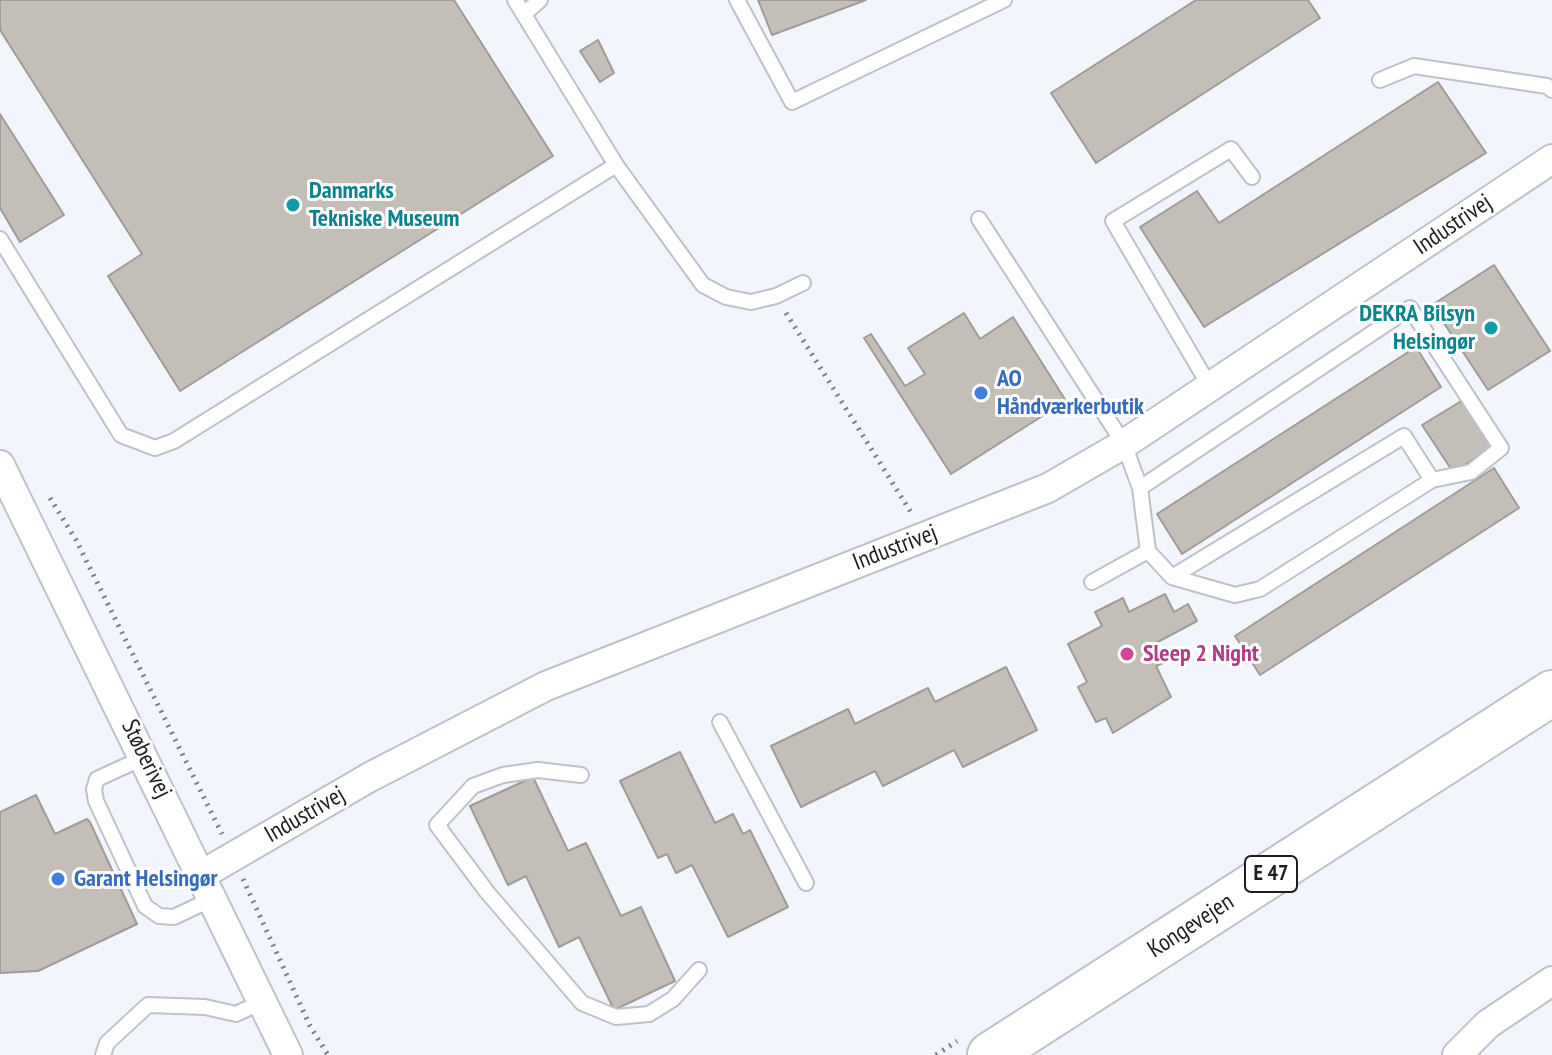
<!DOCTYPE html>
<meta charset="utf-8">
<style>
body{margin:0}
canvas{display:block;background:#f3f5fc}
</style>
<canvas width="1552" height="1055"></canvas>
<script>
const ctx = document.querySelector('canvas').getContext('2d');
ctx.lineJoin = 'round';
function paint(path, color) { ctx.fillStyle = color; ctx.fill(path, 'evenodd'); }
const shape = rows => new Path2D(rows.map(r => 'M' + r).join(''));
function stroke(path, color, width, dash) { ctx.strokeStyle = color; ctx.lineWidth = width; ctx.lineCap = dash ? 'butt' : 'round'; ctx.setLineDash(dash || []); ctx.stroke(path); }
function label(font, color, halo, rows, align = 'center') {
  ctx.font = font + ' "PT Sans Narrow",sans-serif'; ctx.lineWidth = 6; ctx.setLineDash([]); ctx.textBaseline = 'middle'; ctx.strokeStyle = halo; ctx.fillStyle = color; for (const [text, x, y, turn = 0] of rows) {
    ctx.save(); ctx.translate(x, y); ctx.rotate((+turn || 0) * Math.PI / 180); ctx.textAlign = isNaN(turn) ? turn : align; if (halo) ctx.strokeText(text, 0, 0); ctx.fillText(text, 0, 0); ctx.restore();
  }
}
const building = shape([
 [0,0,454,0,553,156,180,391,108,276,142,254,0,30,0,0],
 [758,0,866,0,772,35,758,0],
 [1196,0,1308,0,1320,18,1096,163,1051,93,1196,0],
 [598,40,614,73,600,82,580,51,598,40],
 [1438,82,1486,153,1204,327,1140,227,1197,191,1219,223,1438,82],
 [0,114,64,215,20,242,0,208,0,114],
 [1494,265,1550,351,1488,390,1432,305,1494,265],
 [964,313,980,339,1013,317,1066,401,951,474,864,338,871,334,905,386,925,374,908,348,964,313],
 [1416,347,1441,387,1182,554,1157,514,1416,347],
 [1463,400,1493,447,1453,472,1422,425,1463,400],
 [1494,468,1519,508,1260,675,1235,636,1494,468],
 [1165,594,1174,612,1188,604,1197,621,1154,644,1163,663,1156,666,1171,697,1113,733,1106,718,1096,722,1078,687,1087,682,1068,644,1102,626,1095,612,1123,598,1129,612,1165,594],
 [1006,667,1037,730,963,767,954,750,883,786,875,771,801,807,771,746,848,709,855,724,928,688,935,702,1006,667],
 [680,752,715,823,733,814,743,834,750,830,788,907,728,937,692,865,676,873,667,854,658,858,620,781,680,752],
 [533,777,568,851,586,843,621,916,641,907,675,981,614,1010,579,937,559,947,526,876,508,885,470,806,533,777],
 [36,795,55,834,87,819,90,822,137,924,38,971,0,973,0,812,36,795]
]);
paint(building, '#c4beb9');
stroke(building, '#a19b97', 2);
const service = shape([
 [515,0,616,165,703,285,726,297,751,302,776,296,803,283],
 [737,0,792,102,1004,0],
 [524,14,540,0],
 [1380,80,1414,66,1547,86,1552,90],
 [979,219,1124,444,1140,488,1148,551],
 [0,239,121,435,155,448,174,441,616,165],
 [1210,387,1113,221,1231,149,1252,177],
 [1140,488,1410,308,1501,448,1471,472,1432,480],
 [1092,582,1148,551,1172,577,1235,595,1260,589,1432,480,1404,436,1172,577],
 [720,722,806,883],
 [145,757,97,779,94,789,96,801,145,906,159,916,174,917,214,898],
 [581,775,538,770,503,775,473,786,437,825,487,892,582,1003,616,1017,649,1014,673,999,699,970],
 [103,1055,107,1043,148,1005,205,1007,236,1014,264,1001]
]);
const minor = shape([
 [0,465,288,1055],
 [203,874,370,777,546,686,1048,488,1124,444,1552,159],
 [1457,1055,1488,1024,1552,981]
]);
const primary = shape([
 [990,1055,1552,693]
]);
stroke(service, '#bec1c7', 18);
stroke(minor, '#bec1c7', 32);
stroke(primary, '#bec1c7', 48);
stroke(shape([
 [786,313,912,514],
 [50,498,76,540,222,834],
 [243,879,310,1026,328,1055],
 [936,1055,957,1041]
]), '#7e7f83', 5, [2, 6]);
stroke(service, '#fff', 14);
stroke(minor, '#fff', 28);
stroke(primary, '#fff', 44);
for (const [x, y, r, color] of [
 [293,205,8,"#0f9aa8"],
 [1491,328,8,"#0f9aa8"],
 [981,393,8,"#3f7fe0"],
 [1127,654,8,"#d1479c"],
 [58,879,8,"#3f7fe0"]
]) { const dot = new Path2D(); dot.arc(x, y, r, 0, 2 * Math.PI); ctx.fillStyle = color; ctx.fill(dot); stroke(dot, '#fff', 3); }
for (const [x, y, w] of [
 [1271,874,52]
]) { const box = new Path2D(); box.roundRect(x - w / 2, y - 18, w, 36, 6); ctx.fillStyle = '#fff'; ctx.fill(box); stroke(box, '#1c1d1f', 2); }
label('bold 22px', '#1c1d1f', null, [
 ["E 47",1271,874]
]);
label('bold 24px', '#0d838f', '#fff', [
 ["Danmarks",309,191],
 ["Tekniske Museum",309,219],
 ["DEKRA Bilsyn",1475,314,"right"],
 ["Helsingør",1475,342,"right"]
], 'left');
label('24px', '#1c1d1f', '#fff', [
 ["Industrivej",1453,225,-34],
 ["Industrivej",895,548,-21],
 ["Støberivej",146,759,64],
 ["Industrivej",305,815,-30],
 ["Kongevejen",1191,926,-33]
]);
label('bold 24px', '#366cbe', '#fff', [
 ["AO",997,379],
 ["Håndværkerbutik",997,407],
 ["Garant Helsingør",74,879]
], 'left');
label('bold 24px', '#b23c85', '#fff', [
 ["Sleep 2 Night",1143,654]
], 'left');
</script>
